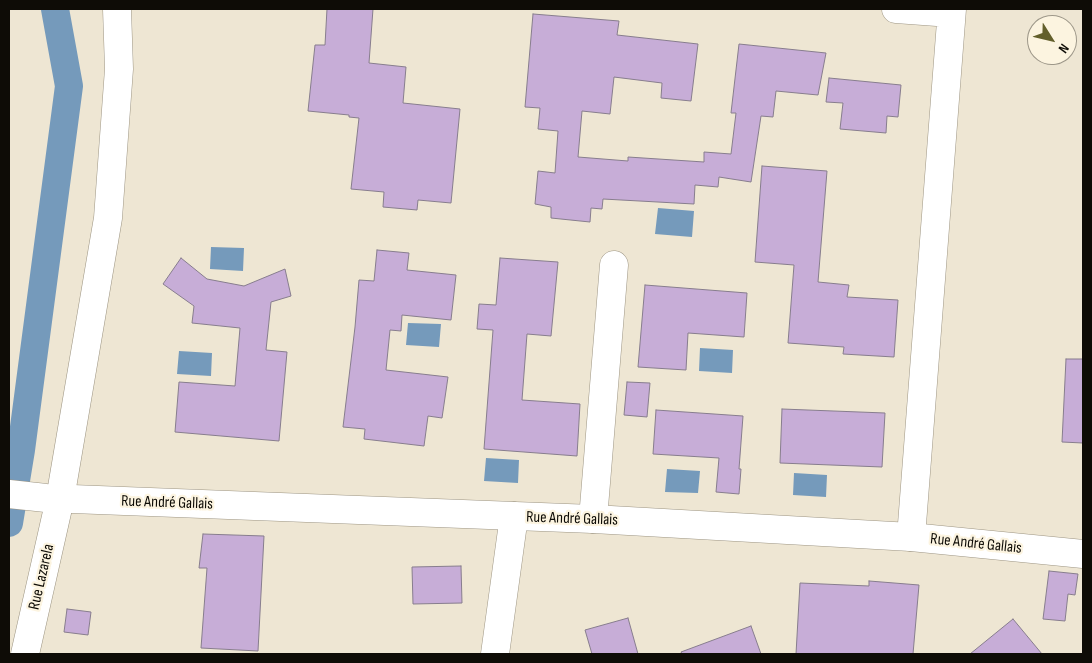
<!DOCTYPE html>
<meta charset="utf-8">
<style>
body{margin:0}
#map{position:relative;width:1092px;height:663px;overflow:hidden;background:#eee6d3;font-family:"Sofia Sans Condensed",sans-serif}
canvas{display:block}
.frame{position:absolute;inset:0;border:10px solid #0e0c06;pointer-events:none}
.north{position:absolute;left:1027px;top:15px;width:50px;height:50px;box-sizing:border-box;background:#fcf4e0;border:1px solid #9d9789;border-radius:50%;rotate:126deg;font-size:14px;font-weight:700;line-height:20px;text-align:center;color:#0e0c06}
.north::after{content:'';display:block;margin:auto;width:18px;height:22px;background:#635f2b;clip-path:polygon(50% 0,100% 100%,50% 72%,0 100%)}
</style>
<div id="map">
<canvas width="1092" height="663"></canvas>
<div class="frame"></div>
<div class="north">N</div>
</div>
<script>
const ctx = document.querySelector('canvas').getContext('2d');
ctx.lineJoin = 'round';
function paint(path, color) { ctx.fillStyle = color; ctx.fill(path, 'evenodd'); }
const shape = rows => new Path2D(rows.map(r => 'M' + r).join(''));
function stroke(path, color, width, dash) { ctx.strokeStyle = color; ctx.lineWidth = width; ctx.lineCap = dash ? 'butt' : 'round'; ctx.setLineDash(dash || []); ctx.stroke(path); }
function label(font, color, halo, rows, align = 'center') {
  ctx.font = font + ' "Sofia Sans Condensed",sans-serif'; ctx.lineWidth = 4.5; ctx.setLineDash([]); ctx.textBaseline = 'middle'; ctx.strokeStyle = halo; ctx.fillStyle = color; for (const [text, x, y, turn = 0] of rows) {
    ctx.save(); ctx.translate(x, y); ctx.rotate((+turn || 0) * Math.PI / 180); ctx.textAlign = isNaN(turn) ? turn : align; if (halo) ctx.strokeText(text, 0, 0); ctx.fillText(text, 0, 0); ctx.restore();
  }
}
paint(shape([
 [658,208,694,211,692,237,655,234],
 [211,247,244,248,243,271,210,269],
 [408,323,441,324,439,347,406,345],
 [700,348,733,350,732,373,699,371],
 [179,351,212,353,211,376,177,374],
 [486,458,519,460,518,483,484,481],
 [667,469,700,471,698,493,665,492],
 [794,473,827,475,826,497,793,495]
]), '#759abb');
stroke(shape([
 [9,523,21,450,69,86,55,9]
]), '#759abb', 28);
const building = shape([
 [327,9,373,9,369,63,406,67,403,103,460,109,451,203,418,200,417,210,383,207,384,192,351,189,359,118,349,117,349,115,308,111,315,45,325,45,327,9],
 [533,14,619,21,617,35,698,44,691,101,661,98,662,83,614,77,610,114,582,111,578,157,628,161,628,157,704,162,704,152,731,154,736,113,731,113,739,44,826,53,818,95,776,91,773,117,761,116,751,182,719,177,718,187,695,185,694,204,603,199,602,209,591,208,590,222,551,218,551,207,535,204,538,171,555,173,558,131,538,129,540,108,525,107,533,14],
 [829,78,901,85,898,117,887,116,886,133,840,129,843,103,826,102,829,78],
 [762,166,827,171,818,282,849,285,847,297,898,300,894,357,843,354,844,347,788,343,794,265,755,262,762,166],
 [377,250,409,253,407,270,456,275,451,320,402,315,401,331,390,330,386,370,448,377,442,418,428,416,424,446,364,439,365,429,343,427,355,327,359,280,374,281,377,250],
 [181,258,207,279,244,286,285,269,291,296,271,302,266,350,287,352,279,441,175,432,179,382,235,386,240,328,192,323,194,306,163,284,181,258],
 [500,258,558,262,551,336,527,334,522,400,580,404,577,456,484,449,493,330,477,329,479,304,496,305,500,258],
 [645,285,747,293,744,337,688,333,686,370,638,367,645,285],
 [1066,359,1083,359,1083,443,1062,442,1066,359],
 [627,382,650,383,647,417,624,415,627,382],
 [782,409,885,413,882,467,780,463,782,409],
 [656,410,743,416,739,469,741,469,739,494,716,492,719,458,653,454,656,410],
 [203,534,264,536,258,651,201,648,207,568,199,568,203,534],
 [461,566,462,603,413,604,412,567,461,566],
 [1049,571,1078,574,1075,595,1068,594,1065,621,1043,619,1049,571],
 [869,581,919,585,913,654,796,654,800,583,869,586,869,581],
 [67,609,91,612,88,635,64,632,67,609],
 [628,618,638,654,592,654,585,630,628,618],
 [1013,619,1042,654,970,654,1013,619],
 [751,626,761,654,682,654,681,652,751,626]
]);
paint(building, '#c7add7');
stroke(building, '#877d8d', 1);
const minor = shape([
 [896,9,951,13],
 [593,519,614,265],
 [911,537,952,9],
 [25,654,60,499,108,218,119,69,117,9],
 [495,654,514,516]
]);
const primary = shape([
 [9,494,46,498,593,519,911,537,1083,554]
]);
stroke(minor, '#9d9583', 29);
stroke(primary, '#9d9583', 29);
stroke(minor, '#fff', 28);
stroke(primary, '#fff', 28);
label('16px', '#0e0c06', '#fcf4e0', [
 ["Rue André Gallais",167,503,2],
 ["Rue André Gallais",572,519,2],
 ["Rue André Gallais",976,544,6],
 ["Rue Lazarela",42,577,-77]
]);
</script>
